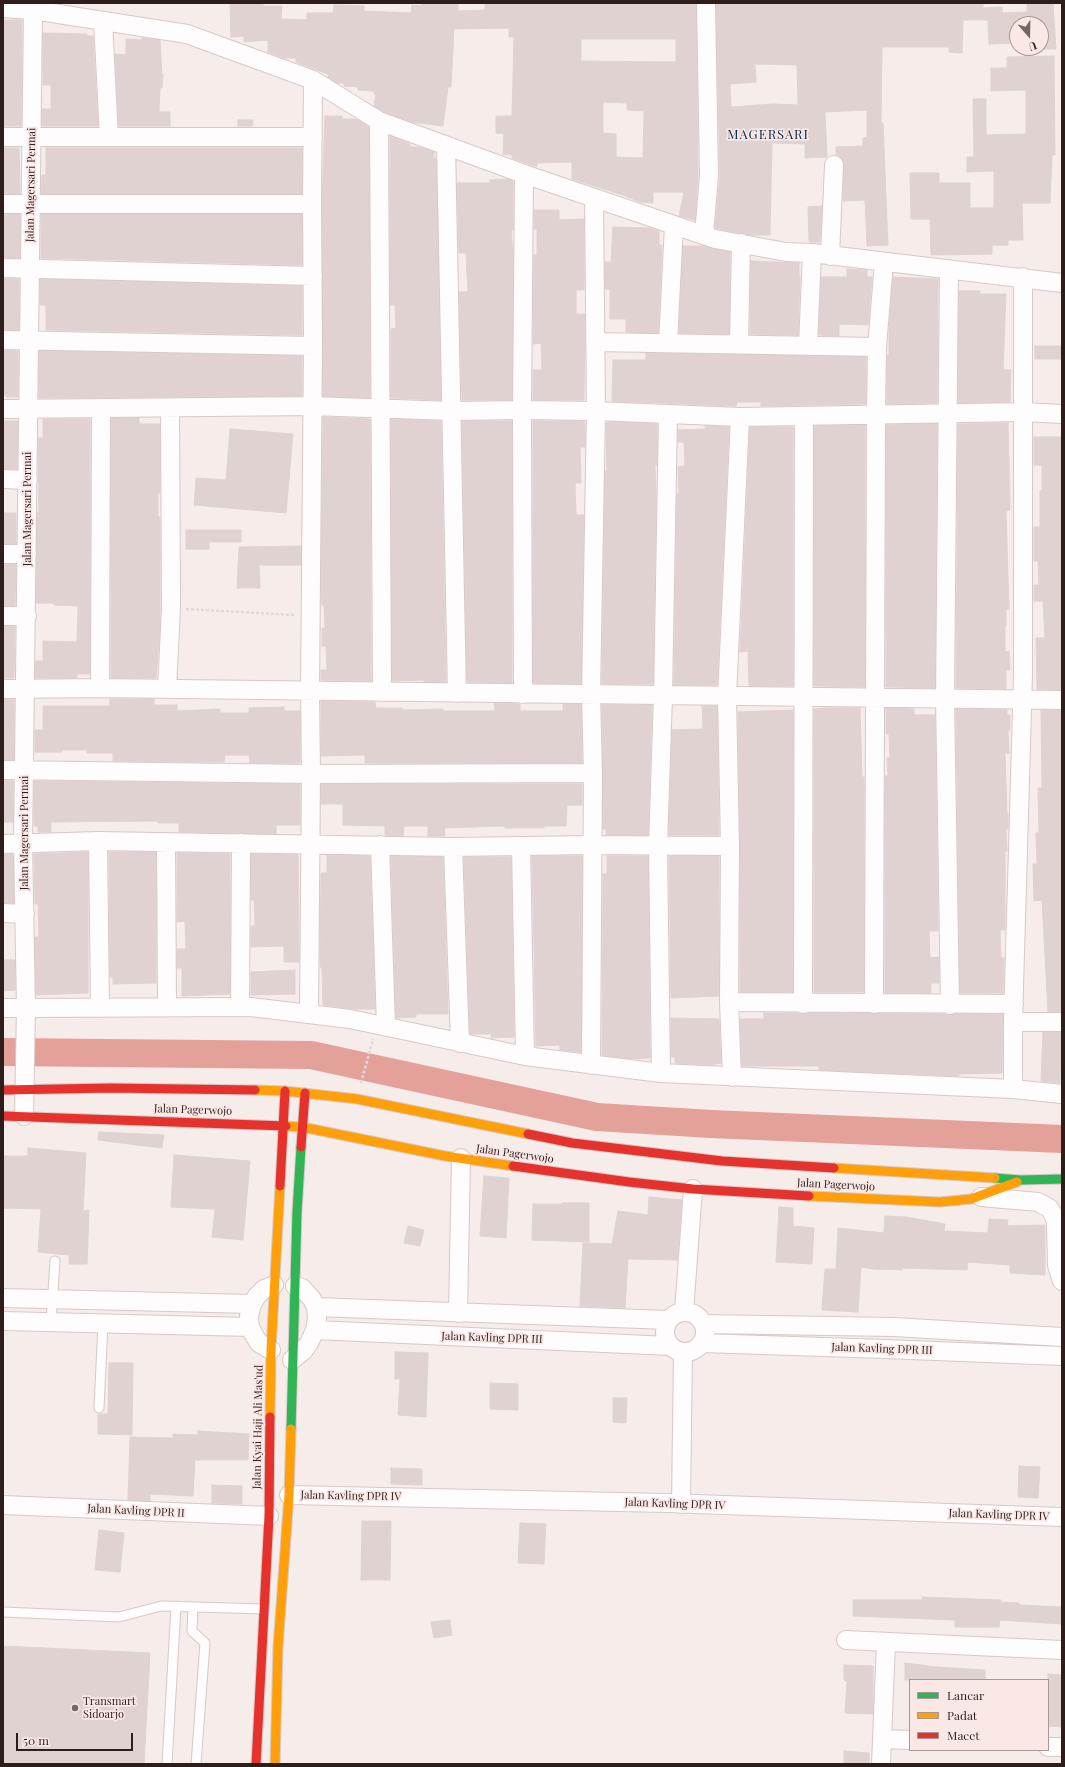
<!DOCTYPE html>
<style>
body{margin:0}
#map{position:relative;width:1065px;height:1767px;overflow:hidden;background:#f6ecea;font-family:"Playfair Display",serif}
canvas{display:block}
.frame{position:absolute;inset:0;border:4px solid #2d1e1c;pointer-events:none}
.legend{position:absolute;left:909px;top:1679px;width:140px;height:72px;box-sizing:border-box;background:#fae8e6;border:1px solid #a89795;margin:0;padding:5px 7px;list-style:none;font-size:12px;color:#2d1e1c}
.legend li{display:flex;align-items:center;gap:8px;height:20px}
.legend b{width:20px;border:1px solid #a89795}
.north{position:absolute;left:1009px;top:16px;width:40px;height:40px;box-sizing:border-box;background:#fae8e6;border:1px solid #a89795;border-radius:50%;rotate:160deg;font-size:11px;font-weight:700;line-height:16px;text-align:center;color:#2d1e1c}
.north::after{content:'';display:block;margin:auto;width:14px;height:18px;background:#736664;clip-path:polygon(50% 0,100% 100%,50% 72%,0 100%)}
.scale{position:absolute;left:16px;top:1733px;width:117px;height:18px;box-sizing:border-box;border:2px solid #2d1e1c;border-top:0;padding-left:5px;font-size:12px;line-height:14px;white-space:nowrap;color:#2d1e1c;-webkit-text-stroke:3px #fae8e6;paint-order:stroke}
</style>
<div id="map">
<canvas width="1065" height="1767"></canvas>
<div class="frame"></div>
<ul class="legend">
<li><b style="height:5px;background:#30b455"></b>Lancar</li>
<li><b style="height:5px;background:#ff9f0a"></b>Padat</li>
<li><b style="height:5px;background:#e5322d"></b>Macet</li>
</ul>
<div class="north">U</div>
<div class="scale">50 m</div>
</div>
<script>
const ctx = document.querySelector('canvas').getContext('2d');
ctx.lineJoin = 'round';
const shape = rows => new Path2D(rows.map(r => 'M' + r).join(''));
function stroke(path, color, width, dash) { ctx.strokeStyle = color; ctx.lineWidth = width; ctx.lineCap = dash ? 'butt' : 'round'; ctx.setLineDash(dash || []); ctx.stroke(path); }
function paint(path, color) { ctx.fillStyle = color; ctx.fill(path, 'evenodd'); }
function label(font, color, halo, rows, align = 'center') {
  ctx.font = font + ' "Playfair Display",serif'; ctx.lineWidth = 3.5; ctx.setLineDash([]); ctx.textBaseline = 'middle'; ctx.strokeStyle = halo; ctx.fillStyle = color; for (const [text, x, y, turn = 0] of rows) {
    ctx.save(); ctx.translate(x, y); ctx.rotate((+turn || 0) * Math.PI / 180); ctx.textAlign = isNaN(turn) ? turn : align; if (halo) ctx.strokeText(text, 0, 0); ctx.fillText(text, 0, 0); ctx.restore();
  }
}
stroke(shape([
 [3,1052,311,1055,597,1117,711,1124,1062,1139]
]), '#e4a19a', 28);
const building = shape([
 [263,3,263,6,282,6,281,19,307,20,307,13,333,13,334,5,364,6,364,11,411,13,412,5,422,6,422,3,458,3,458,11,485,10,485,3,696,3,698,175,695,220,679,216,684,192,653,192,653,203,640,202,623,195,572,179,572,162,537,163,537,166,534,166,512,158,512,155,503,154,504,134,496,133,496,116,512,116,514,37,509,37,509,28,454,29,451,87,448,87,443,126,412,122,384,112,374,106,376,94,374,94,374,91,358,90,358,87,344,86,344,83,337,83,328,77,328,74,296,62,296,58,284,58,268,52,268,40,244,42,244,36,231,37,230,4,263,3],
 [581,39,676,39,676,62,581,61,581,39],
 [603,102,627,103,627,110,644,111,643,158,616,157,616,134,603,133,603,102],
 [716,3,983,3,983,8,1002,7,1002,13,1027,12,1027,3,1053,3,1056,49,1043,49,1043,24,1017,24,1017,43,989,44,988,20,963,20,962,53,949,52,949,47,882,47,881,123,883,123,888,245,867,246,865,200,843,201,844,165,843,160,836,155,836,147,863,146,863,138,867,137,867,110,825,112,827,157,805,158,805,144,772,143,770,235,749,235,715,228,720,175,716,3],
 [755,64,797,65,798,105,773,104,731,107,730,84,756,82,755,64],
 [4,20,22,20,21,126,3,126,4,20],
 [43,33,87,34,87,36,93,36,98,126,42,126,42,109,51,109,51,85,43,85,43,33],
 [142,38,160,40,162,74,163,74,162,88,160,88,159,112,170,112,170,126,119,126,115,54,126,55,126,39,142,40,142,38],
 [1054,56,1055,155,1052,155,1050,203,1022,203,1023,240,1008,240,1008,245,992,245,992,254,931,255,930,219,911,219,910,173,939,173,939,183,970,183,970,208,994,208,994,171,967,172,967,157,974,157,973,99,986,99,986,135,1026,134,1026,90,991,91,991,68,1007,68,1007,57,1054,56],
 [325,116,342,116,342,119,356,119,369,127,370,398,323,396,322,204,325,116],
 [238,120,253,120,252,126,238,126,238,120],
 [390,136,410,144,410,147,419,147,434,152,434,159,436,159,441,400,391,398,391,329,396,328,395,305,390,305,390,136],
 [3,148,19,148,20,194,3,194,3,148],
 [46,148,302,148,302,194,41,194,42,175,45,175,46,173,46,148],
 [508,179,513,181,513,230,511,230,513,256,512,400,462,400,459,292,468,292,466,255,465,253,459,253,457,183,490,183,490,180,508,179],
 [822,206,820,242,809,242,808,207,822,206],
 [534,210,559,210,559,220,584,219,584,290,576,290,576,314,585,314,584,400,533,400,533,370,542,370,541,343,533,344,534,255,537,255,537,229,534,229,534,210],
 [4,214,20,214,20,258,3,258,4,214],
 [41,214,302,214,302,265,41,258,41,214],
 [613,227,649,228,659,231,659,245,662,245,658,333,626,332,626,319,610,319,610,289,605,289,605,262,611,262,613,227],
 [683,246,703,246,730,252,729,334,679,333,683,246],
 [751,261,799,263,799,276,800,276,798,335,750,334,751,261],
 [847,269,867,270,867,277,872,277,868,325,839,324,839,336,819,335,821,277,847,277,847,269],
 [893,277,938,279,937,403,887,404,887,355,889,355,889,331,893,277],
 [3,278,19,279,19,330,3,330,3,278],
 [40,279,302,286,302,335,46,330,46,305,40,305,40,279],
 [959,291,980,291,980,294,1006,294,1003,370,1011,370,1010,402,958,403,959,291],
 [1035,346,1062,346,1062,359,1035,359,1035,346],
 [3,350,18,351,18,397,6,397,7,395,3,395,3,350],
 [39,351,302,356,302,396,39,398,39,351],
 [646,353,866,357,866,404,761,406,761,402,737,402,736,406,612,401,613,360,646,360,646,353],
 [323,417,370,419,371,681,321,680,321,670,327,670,326,646,322,646,322,628,325,628,324,605,322,605,321,590,323,417],
 [111,418,139,418,139,424,160,424,160,493,158,493,158,517,160,517,160,627,156,678,111,678,111,418],
 [43,419,90,419,90,674,77,674,77,678,35,678,36,661,43,661,43,641,77,642,78,606,54,605,54,603,36,603,37,513,39,513,38,438,43,438,43,419],
 [391,419,441,421,446,682,424,682,424,680,392,681,391,419],
 [3,421,18,421,17,469,3,469,3,421],
 [462,421,512,421,512,683,467,682,462,421],
 [533,421,584,421,585,424,585,447,580,447,581,483,575,483,576,515,584,515,581,684,533,683,533,421],
 [611,422,657,424,657,465,655,465,656,494,653,684,602,684,605,471,607,471,606,423,611,422],
 [1008,423,1010,510,1006,511,1009,609,1006,609,1006,626,1005,626,1005,652,1009,651,1010,670,1006,670,1006,689,956,688,958,424,1008,423],
 [937,424,935,688,886,687,886,425,937,424],
 [865,425,865,687,814,686,814,426,865,425],
 [705,426,729,427,717,685,674,685,677,494,679,494,678,467,685,466,684,442,678,442,678,430,706,429,705,426],
 [750,427,793,427,793,686,749,686,748,651,740,652,750,427],
 [230,429,293,434,286,513,194,505,196,478,226,480,230,429],
 [1034,437,1062,437,1062,690,1037,689,1036,638,1045,638,1043,601,1034,601,1034,585,1039,585,1038,561,1034,561,1034,527,1040,527,1040,491,1042,490,1042,465,1034,465,1034,437],
 [3,513,16,513,16,544,3,544,3,513],
 [186,530,241,530,241,542,209,542,209,549,186,549,186,530],
 [301,546,301,565,259,565,260,588,237,588,239,547,301,546],
 [3,564,16,564,15,606,3,606,3,564],
 [3,626,15,626,14,678,3,678,3,626],
 [3,699,14,699,14,760,3,760,3,699],
 [110,699,154,699,154,705,177,705,177,711,220,709,220,713,249,713,249,708,284,707,284,711,300,711,300,763,250,763,249,755,225,755,224,762,113,761,113,753,87,753,87,750,62,750,62,752,35,752,35,730,43,730,43,706,110,706,110,699],
 [321,701,375,702,376,708,402,708,402,710,443,709,443,711,495,711,494,703,520,704,520,711,563,711,563,704,581,704,582,763,365,763,365,755,321,756,321,701],
 [602,705,652,705,648,835,606,835,606,829,603,829,602,705],
 [702,706,717,706,719,835,669,835,672,730,703,729,702,706],
 [824,708,860,708,862,777,864,777,864,992,814,992,814,709,824,708],
 [886,708,914,709,914,715,935,715,938,931,929,931,930,958,939,957,939,983,931,983,931,993,885,993,885,776,888,776,887,758,890,758,889,734,886,734,886,708],
 [956,709,1007,710,1007,715,1010,715,1010,730,1008,730,1009,753,1005,753,1007,814,1008,814,1008,829,1006,829,1007,851,1005,851,1005,930,1000,930,1001,958,1004,958,1003,993,960,993,956,709],
 [793,710,793,992,740,992,740,846,738,712,793,710],
 [1041,710,1062,710,1062,1012,1048,1012,1042,900,1034,901,1033,864,1037,864,1036,833,1039,833,1038,788,1042,788,1041,710],
 [3,780,13,781,13,822,3,822,3,780],
 [34,781,300,784,300,825,276,825,276,834,179,832,179,823,158,823,158,821,51,822,51,832,38,832,38,826,34,826,34,781],
 [321,784,582,784,582,805,567,805,566,826,544,826,544,828,505,828,505,826,444,828,445,836,428,836,428,826,404,826,403,836,385,835,385,826,343,825,343,804,321,804,321,784],
 [88,852,88,993,36,995,35,937,39,937,38,904,35,904,34,854,88,852],
 [109,852,156,852,156,983,113,984,113,977,110,977,109,852],
 [177,853,230,854,230,994,182,996,182,968,177,968,177,949,186,949,185,921,177,922,177,853],
 [3,854,13,854,14,903,3,903,3,854],
 [251,854,298,855,299,962,284,962,284,946,251,947,251,926,255,926,254,900,251,900,251,854],
 [327,855,370,856,375,1009,355,1009,323,1005,322,968,321,968,320,961,321,873,327,873,327,855],
 [391,856,443,857,448,1014,416,1014,416,1017,396,1018,391,856],
 [532,856,582,856,581,1052,560,1050,560,1045,536,1046,532,856],
 [607,856,648,856,650,1058,630,1059,602,1055,603,874,607,874,607,856],
 [669,856,719,856,719,996,671,998,669,856],
 [464,857,511,857,514,1037,491,1038,491,1034,470,1034,464,857],
 [3,960,15,960,15,990,3,991,3,960],
 [295,970,295,994,251,995,251,972,295,970],
 [764,1013,798,1013,803,1014,808,1013,945,1014,950,1015,955,1014,1003,1014,1002,1073,959,1074,959,1076,819,1070,819,1066,742,1066,740,1019,764,1019,764,1013],
 [671,1018,719,1019,721,1063,708,1065,675,1063,675,1057,671,1057,671,1018],
 [1043,1032,1061,1032,1060,1083,1041,1081,1043,1032],
 [99,1132,164,1135,162,1148,98,1140,99,1132],
 [28,1148,86,1153,83,1211,89,1210,87,1264,69,1264,69,1255,38,1252,41,1209,3,1208,3,1156,28,1156,28,1148],
 [174,1155,250,1161,243,1240,212,1237,215,1209,171,1207,174,1155],
 [484,1176,509,1178,506,1238,480,1236,484,1176],
 [649,1197,682,1200,677,1260,628,1259,625,1308,580,1306,583,1243,612,1244,618,1211,648,1215,649,1197],
 [563,1203,589,1203,589,1242,532,1240,533,1204,563,1204,563,1203],
 [779,1207,793,1208,793,1226,814,1228,812,1264,776,1262,779,1207],
 [885,1216,906,1217,945,1224,944,1231,988,1233,989,1219,1008,1220,1007,1226,1045,1225,1045,1275,1010,1273,1010,1265,968,1262,967,1270,902,1268,902,1270,873,1269,861,1267,858,1312,822,1310,825,1269,836,1269,838,1228,884,1233,885,1216],
 [408,1226,424,1230,420,1246,404,1243,408,1226],
 [395,1352,428,1353,426,1417,398,1415,400,1379,395,1379,395,1352],
 [109,1363,133,1363,132,1435,98,1434,98,1414,108,1414,109,1363],
 [490,1383,518,1384,518,1410,490,1409,490,1383],
 [613,1398,627,1398,626,1423,613,1422,613,1398],
 [198,1431,249,1434,248,1460,195,1460,193,1496,150,1494,150,1501,128,1500,130,1437,173,1438,173,1434,198,1435,198,1431],
 [1019,1466,1040,1467,1038,1498,1018,1497,1019,1466],
 [391,1468,422,1469,422,1485,391,1484,391,1468],
 [212,1485,242,1486,242,1504,212,1503,212,1485],
 [362,1521,391,1521,390,1580,361,1580,362,1521],
 [520,1523,546,1524,544,1564,518,1563,520,1523],
 [99,1530,124,1533,120,1572,95,1570,99,1530],
 [922,1597,1001,1600,1000,1602,1019,1603,1019,1605,1062,1607,1062,1624,1000,1620,999,1627,955,1627,955,1620,853,1616,853,1600,922,1600,922,1597],
 [450,1620,452,1635,434,1638,431,1622,450,1620],
 [3,1646,150,1653,144,1764,3,1764,3,1646],
 [905,1663,937,1667,985,1670,985,1680,905,1680,905,1663],
 [844,1665,873,1666,873,1714,845,1713,847,1681,844,1680,844,1665],
 [1048,1674,1062,1675,1062,1727,1048,1726,1048,1674],
 [844,1751,869,1753,869,1764,844,1764,844,1751]
]);
paint(building, '#dfd2d0');
stroke(building, '#dfd2d0', 1);
const lane = shape([
 [51,1322,55,1261],
 [99,1408,103,1323],
 [193,1607,192,1631,205,1643,196,1764],
 [3,1612,119,1617,161,1606,264,1609],
 [167,1764,176,1606]
]);
const street = shape([
 [3,8,33,10,187,34,313,80,379,121,524,174,715,239,786,252,812,253,1062,283],
 [33,10,23,844,26,1008,251,1007,350,1019,525,1056,661,1073,1013,1089,1062,1094],
 [103,21,109,137],
 [379,121,382,692],
 [3,137,313,137],
 [446,145,457,693],
 [3,204,312,204],
 [704,235,709,175,706,3],
 [830,256,834,165],
 [3,268,313,276],
 [949,269,945,698,950,1005],
 [3,340,313,346],
 [595,342,877,347],
 [668,343,674,225],
 [739,344,741,243],
 [808,345,812,253],
 [3,409,312,406,451,411,522,410,596,411,740,417,1022,412,1062,414],
 [3,479,28,480],
 [3,554,27,554],
 [3,616,27,616],
 [100,688,101,409],
 [3,689,100,688,1062,700],
 [167,689,171,608,170,408],
 [523,694,522,410,524,174],
 [3,770,311,774,593,773],
 [98,841,100,1007],
 [166,842,167,1007],
 [3,844,98,841,453,847,592,845,730,846],
 [380,845,386,1027],
 [521,846,525,1056],
 [453,847,460,1043],
 [3,913,25,914],
 [729,1002,1014,1004],
 [803,1004,804,416],
 [874,1004,876,414,877,347,884,262],
 [240,1007,241,843],
 [3,1008,26,1008,24,1116],
 [309,1014,311,774,310,691,313,346,312,204,313,80],
 [1013,1022,1062,1022],
 [591,1065,593,773,591,695,596,411,594,198],
 [661,1073,658,846,663,696,668,414],
 [732,1077,729,1002,730,846,727,697,740,417],
 [1013,1089,1013,1022,1023,675,1023,277],
 [981,1197,1038,1202,1049,1208,1053,1214,1056,1222,1057,1265,1062,1281],
 [3,1298,252,1304],
 [316,1307,668,1320],
 [684,1312,693,1189],
 '665 1332a20 20 0 1 1 40 0a20 20 0 1 1-40 0Z',
 [458,1313,461,1158],
 [3,1321,250,1327],
 [703,1324,894,1327,1062,1337],
 [315,1330,670,1346],
 [701,1343,885,1349,1062,1356],
 [271,1350,259,1343,254,1335,250,1327,249,1316,252,1304,257,1296,264,1289,274,1285],
 [292,1360,304,1350,309,1343,315,1330,317,1318,316,1307,312,1299,302,1288,295,1286],
 [289,1495,667,1503,1062,1517],
 [681,1504,683,1352],
 [3,1505,269,1516],
 [846,1640,1062,1650],
 [883,1739,910,1740],
 [1048,1747,1062,1747],
 [881,1764,886,1642]
]);
const fast = shape([
 [995,1178,1021,1180,1062,1179],
 [291,1429,297,1212,301,1147]
]);
const slow = shape([
 [255,1090,285,1091,357,1099,528,1134],
 [286,1126,302,1127,445,1156,513,1166],
 [834,1168,995,1178],
 [809,1196,940,1202,971,1199,1017,1182],
 [270,1417,271,1350,280,1186],
 [275,1764,278,1647,289,1495,291,1429]
]);
const jam = shape([
 [3,1090,110,1088,255,1090],
 [3,1116,286,1126],
 [528,1134,572,1143,722,1161,834,1168],
 [301,1147,305,1093],
 [513,1166,629,1182,693,1189,809,1196],
 [280,1186,285,1091],
 [256,1764,269,1516,270,1417]
]);
stroke(lane, '#d6c9c7', 11);
stroke(street, '#d6c9c7', 20);
stroke(fast, '#d6c9c7', 11);
stroke(slow, '#d6c9c7', 11);
stroke(jam, '#d6c9c7', 11);
stroke(shape([
 [186,609,295,615],
 [361,1083,373,1039]
]), '#dedada', 2.5, [3, 2]);
stroke(lane, '#fefcfc', 9);
stroke(street, '#fefcfc', 18);
stroke(fast, '#30b455', 9);
stroke(slow, '#ff9f0a', 9);
stroke(jam, '#e5322d', 9);
for (const [x, y, r, color] of [
 [75,1708,4,"#736664"]
]) { const dot = new Path2D(); dot.arc(x, y, r, 0, 2 * Math.PI); ctx.fillStyle = color; ctx.fill(dot); stroke(dot, '#fae8e6', 1.5); }
label('11px', '#2d1e1c', '#fae8e6', [
 ["Jalan Magersari Permai",31,185,-89],
 ["Jalan Magersari Permai",28,509,-90],
 ["Jalan Magersari Permai",25,833,-90],
 ["Jalan Pagerwojo",193,1110,2],
 ["Jalan Pagerwojo",515,1154,8],
 ["Jalan Pagerwojo",836,1185,3],
 ["Jalan Kavling DPR III",492,1338,2],
 ["Jalan Kavling DPR III",882,1349,2],
 ["Jalan Kyai Haji Ali Mas'ud",258,1427,-89],
 ["Jalan Kavling DPR IV",351,1496,1],
 ["Jalan Kavling DPR IV",675,1504,2],
 ["Jalan Kavling DPR II",136,1511,3],
 ["Jalan Kavling DPR IV",999,1515,2]
]);
label('11px', '#2d1e1c', '#fae8e6', [
 ["Transmart",83,1702],
 ["Sidoarjo",83,1715]
], 'left');
ctx.letterSpacing = '1px';
label('13px', '#032a4f', '#fae8e6', [
 ["MAGERSARI",768,135]
]);
ctx.letterSpacing = '0px';
</script>
